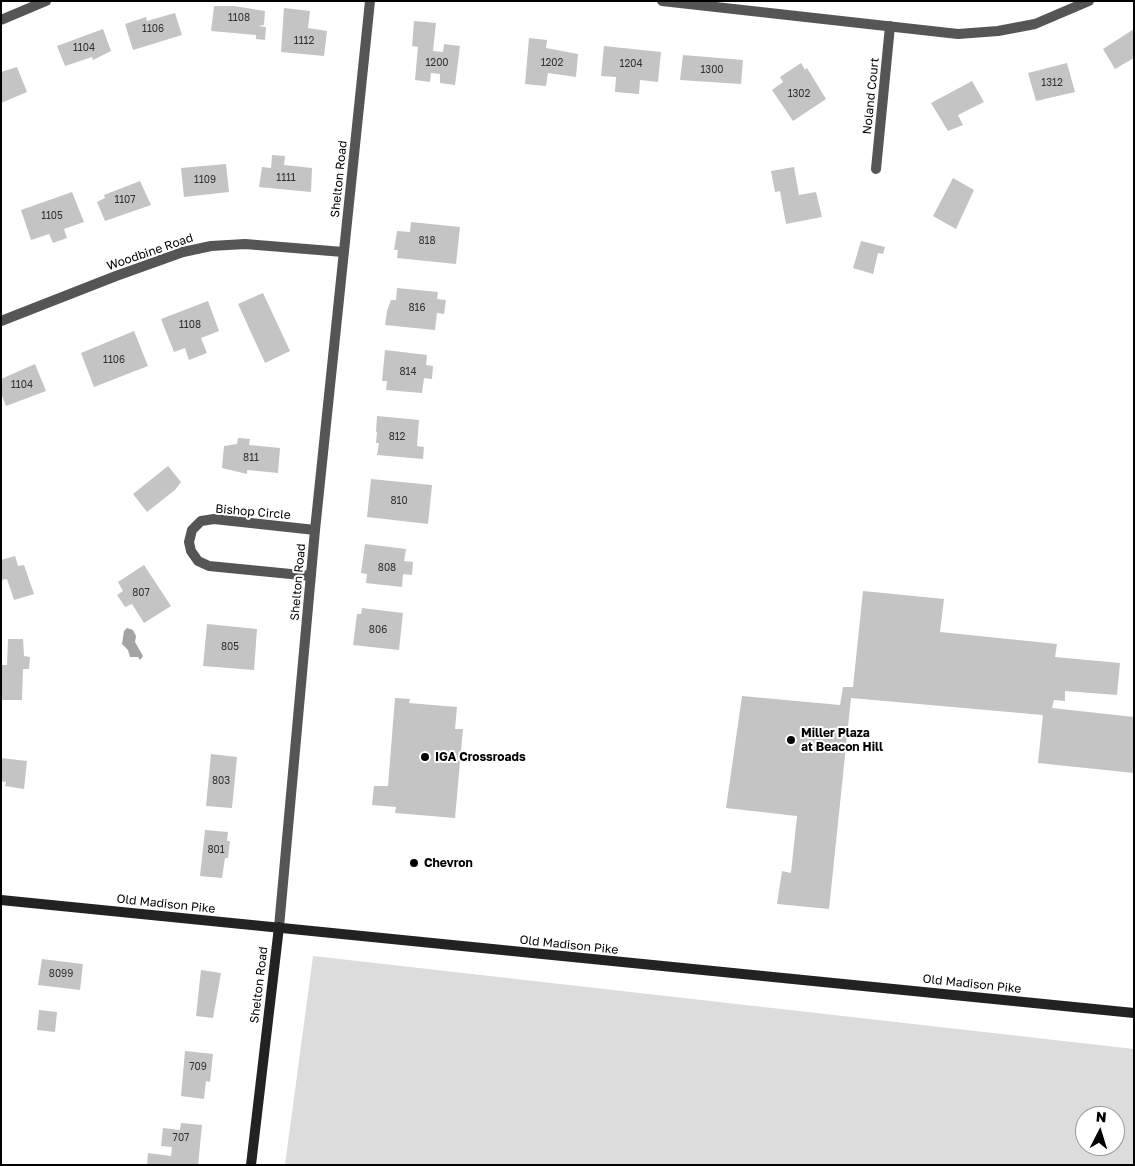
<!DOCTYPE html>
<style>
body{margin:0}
#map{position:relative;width:1135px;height:1166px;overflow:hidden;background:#fff;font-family:"Golos Text",sans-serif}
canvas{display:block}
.frame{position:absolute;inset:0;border:2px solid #000;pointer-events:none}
.north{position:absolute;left:1075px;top:1106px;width:50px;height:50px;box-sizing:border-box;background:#fff;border:1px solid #999;border-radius:50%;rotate:5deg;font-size:14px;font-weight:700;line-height:20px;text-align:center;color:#000}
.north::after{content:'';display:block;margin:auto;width:18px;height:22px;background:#000;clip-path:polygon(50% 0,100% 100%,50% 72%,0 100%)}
</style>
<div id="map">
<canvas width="1135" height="1166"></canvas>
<div class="frame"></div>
<div class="north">N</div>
</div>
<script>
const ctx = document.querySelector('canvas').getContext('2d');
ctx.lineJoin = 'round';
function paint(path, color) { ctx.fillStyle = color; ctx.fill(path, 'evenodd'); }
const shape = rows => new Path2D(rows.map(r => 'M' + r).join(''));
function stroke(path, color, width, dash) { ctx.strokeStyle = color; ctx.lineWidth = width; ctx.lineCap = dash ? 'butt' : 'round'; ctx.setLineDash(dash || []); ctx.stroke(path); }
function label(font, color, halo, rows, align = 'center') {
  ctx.font = font + ' "Golos Text",sans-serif'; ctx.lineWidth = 4; ctx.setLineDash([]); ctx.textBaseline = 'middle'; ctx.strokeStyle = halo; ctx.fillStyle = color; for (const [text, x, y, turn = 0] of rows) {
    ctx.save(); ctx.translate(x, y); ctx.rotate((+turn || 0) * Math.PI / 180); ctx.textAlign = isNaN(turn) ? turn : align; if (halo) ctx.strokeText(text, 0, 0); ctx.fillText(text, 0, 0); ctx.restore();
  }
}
paint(shape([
 [313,956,1134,1049,1134,1165,285,1165],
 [1085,1116,1115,1116,1115,1146,1085,1146]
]), '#dcdcdc');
paint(shape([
 [127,628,133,630,136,636,135,642,143,656,140,660,138,657,130,657,128,650,122,644,124,631]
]), '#a3a3a3');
paint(shape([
 [214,6,234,6,265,11,264,25,258,26,266,27,265,40,256,39,256,35,211,31],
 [284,8,310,11,308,28,327,31,324,56,281,52],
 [175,13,182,35,133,50,125,24,146,17,147,21],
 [414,21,436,23,433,51,443,52,444,44,460,46,455,85,440,83,440,74,431,73,430,82,415,80,418,47,412,46],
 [103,29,111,51,93,60,92,57,65,66,57,46],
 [1134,29,1134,58,1115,69,1103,49],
 [529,38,547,40,546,48,578,54,576,77,548,73,546,86,525,84],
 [604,46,661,52,658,82,640,80,639,94,615,92,616,77,601,76],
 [683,55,743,60,741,84,680,80],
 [801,63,805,70,807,68,826,99,793,121,772,90,783,82,780,77],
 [1067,63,1075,92,1036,101,1028,73],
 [17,67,27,92,1,103,1,72],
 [972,81,984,102,958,115,963,125,948,131,931,103],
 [272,155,285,156,284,165,312,168,311,192,259,187,262,167,271,168],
 [226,164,229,192,184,197,181,168],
 [794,167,799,195,816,192,822,217,786,224,780,191,775,192,771,171],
 [953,178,974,190,956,229,933,216],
 [140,181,151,205,105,221,97,202,105,198,104,195],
 [72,192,84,222,64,229,67,238,53,243,49,234,31,240,21,210],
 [411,222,460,227,456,264,397,258,398,250,394,250,397,231,410,232],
 [861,241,885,247,883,254,878,253,873,274,853,268],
 [397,288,438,292,437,299,446,300,444,314,437,313,435,330,385,325,387,311,391,300,396,300],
 [263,293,290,351,265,363,238,304],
 [208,301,219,331,201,338,207,353,189,360,185,348,174,352,161,319],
 [134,331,148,366,94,387,81,353],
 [385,350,427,355,426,365,433,366,432,379,424,378,422,393,386,390,387,381,382,381],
 [35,364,46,391,6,406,1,393,1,379],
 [377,416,419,420,417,446,424,447,423,459,377,455,379,443,376,443,377,432,376,432],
 [238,438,250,439,249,445,280,448,278,473,247,470,247,474,222,468,224,446,237,444],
 [168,466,181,482,175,490,147,512,133,494],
 [371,479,432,485,428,524,367,517],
 [365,544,406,549,404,561,413,562,412,575,403,574,402,587,366,583,367,574,361,573],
 [15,556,18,566,24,565,34,594,14,600,7,579,1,580,1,560],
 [144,565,171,606,144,623,132,604,125,607,117,595,123,591,118,582],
 [863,591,944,599,940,632,1057,644,1055,657,1120,663,1117,695,1065,691,1065,701,1054,700,1052,708,1134,717,1134,773,1038,763,1043,715,851,698,829,909,777,904,782,871,791,873,797,816,726,808,742,696,840,705,843,687,853,687],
 [362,608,403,613,399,650,353,645,357,614,361,614],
 [207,624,257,629,254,670,203,666],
 [8,639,23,639,24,656,30,657,29,669,23,669,22,700,1,700,1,665,7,665],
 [395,698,410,699,409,703,457,707,455,729,463,729,455,818,395,813,396,807,372,805,374,786,388,786],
 [211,754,237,757,232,808,206,806],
 [1,758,27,761,24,789,5,786,6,782,1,781],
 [205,830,228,832,227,841,230,841,228,858,225,858,222,878,200,876],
 [42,959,83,964,80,990,38,985],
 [201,970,221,973,213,1018,196,1016],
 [39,1010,57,1012,55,1032,37,1030],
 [185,1051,213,1054,210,1082,206,1081,204,1099,181,1096],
 [181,1123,202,1125,198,1165,147,1165,148,1153,171,1156,172,1147,161,1146,163,1128,180,1130]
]), '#c4c4c4');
stroke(shape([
 [662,1,958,34,998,31,1035,24,1089,1],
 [1,20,46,1],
 [876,169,890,26],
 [1,321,116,276,183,252,211,246,245,244,343,252],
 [311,576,209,566,198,561,191,551,189,542,192,530,201,521,214,519,315,530],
 [279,927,315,530,370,1]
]), '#555', 10);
stroke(shape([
 [1,900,1134,1013],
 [251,1165,279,927]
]), '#222', 10);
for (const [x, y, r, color] of [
 [791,740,5,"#000"],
 [425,757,5,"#000"],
 [414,863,5,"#000"]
]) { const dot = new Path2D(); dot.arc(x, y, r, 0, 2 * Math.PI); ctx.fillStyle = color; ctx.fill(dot); stroke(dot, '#fff', 2); }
label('10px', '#313131', null, [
 ["1108",239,18],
 ["1106",153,29],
 ["1112",304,41],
 ["1104",84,48],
 ["1200",437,63],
 ["1202",552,63],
 ["1204",631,64],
 ["1300",712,70],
 ["1312",1052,83],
 ["1302",799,94],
 ["1111",286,178],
 ["1109",205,180],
 ["1107",125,200],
 ["1105",52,216],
 ["818",427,241],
 ["816",417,308],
 ["1108",190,325],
 ["1106",114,360],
 ["814",408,372],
 ["1104",22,385],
 ["812",397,437],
 ["811",251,458],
 ["810",399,501],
 ["808",387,568],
 ["807",141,593],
 ["806",378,630],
 ["805",230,647],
 ["803",221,781],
 ["801",216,850],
 ["8099",61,974],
 ["709",198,1067],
 ["707",181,1138]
]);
label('12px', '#000', '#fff', [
 ["Noland Court",871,96,-84],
 ["Shelton Road",339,179,-84],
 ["Woodbine Road",150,252,-19],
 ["Bishop Circle",253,512,5],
 ["Shelton Road",298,582,-85],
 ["Old Madison Pike",166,904,6],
 ["Old Madison Pike",569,945,6],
 ["Old Madison Pike",972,984,6],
 ["Shelton Road",259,985,-83]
]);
label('bold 12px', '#000', '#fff', [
 ["Miller Plaza",801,733],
 ["at Beacon Hill",801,747],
 ["IGA Crossroads",435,757],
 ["Chevron",424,863]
], 'left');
</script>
